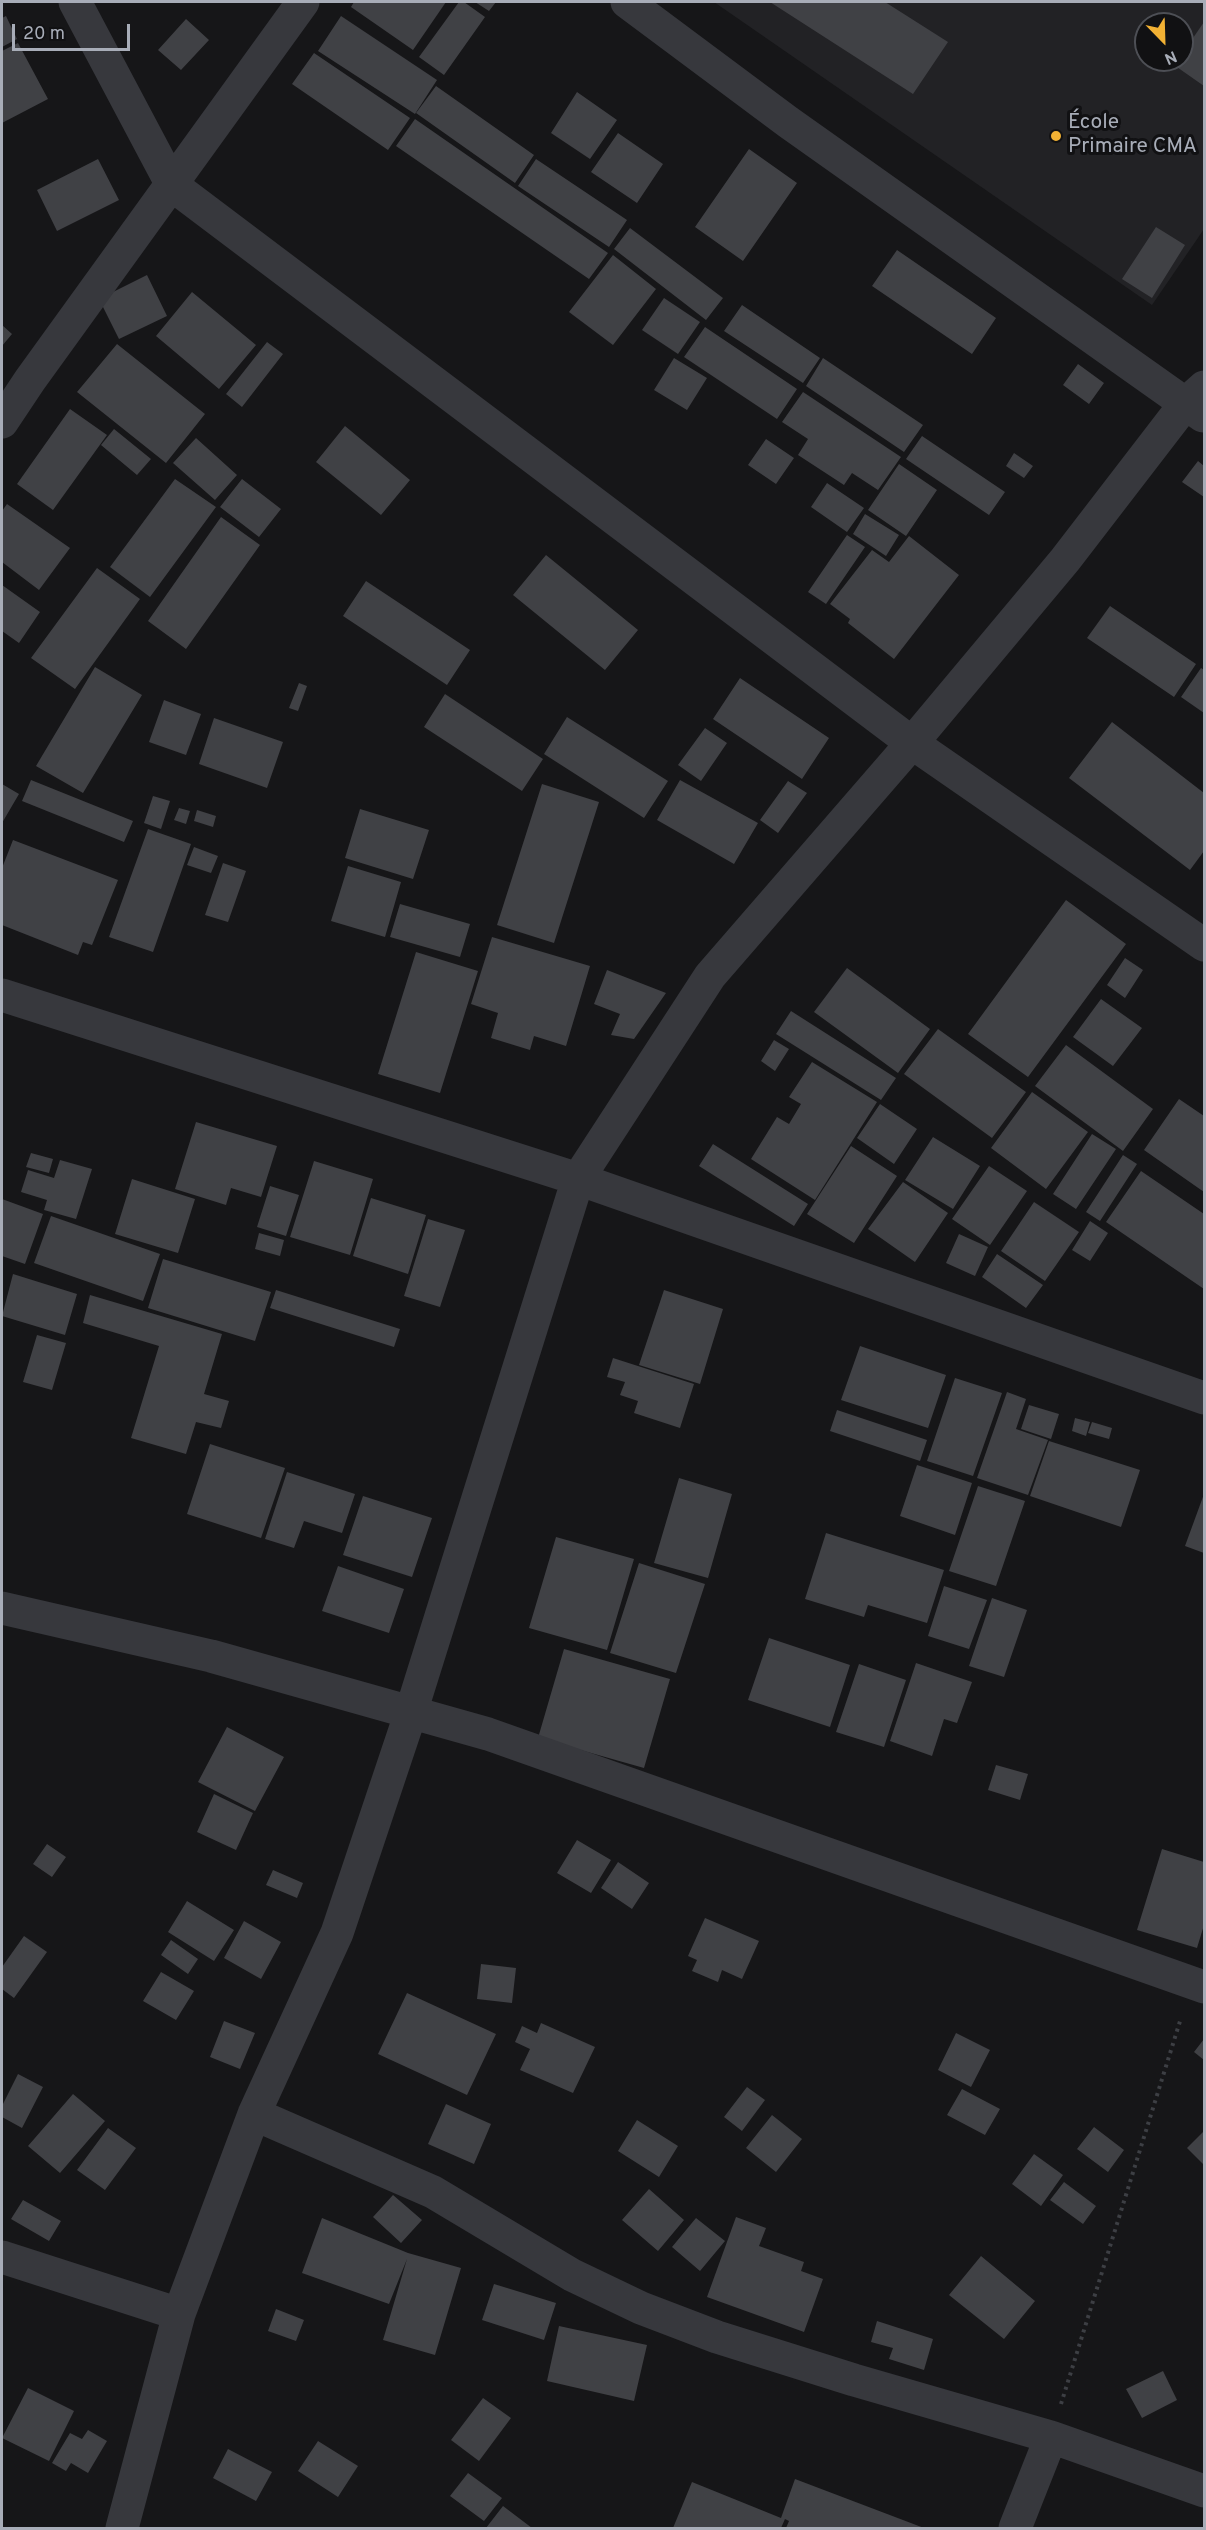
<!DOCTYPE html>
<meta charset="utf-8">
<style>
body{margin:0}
#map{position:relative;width:1206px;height:2530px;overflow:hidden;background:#161618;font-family:Overpass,sans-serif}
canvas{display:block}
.frame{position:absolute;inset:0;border:3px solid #a8adb8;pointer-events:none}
.north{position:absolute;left:1134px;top:12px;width:60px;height:60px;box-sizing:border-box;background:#111113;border:2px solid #4d4f55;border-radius:50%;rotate:157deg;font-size:16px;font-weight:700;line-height:24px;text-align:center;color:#a8adb8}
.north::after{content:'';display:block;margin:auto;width:21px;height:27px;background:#f2b134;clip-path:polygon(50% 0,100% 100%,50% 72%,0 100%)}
.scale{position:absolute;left:12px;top:24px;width:118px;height:27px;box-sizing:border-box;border:3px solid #a8adb8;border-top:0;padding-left:8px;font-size:18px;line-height:21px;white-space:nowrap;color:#a8adb8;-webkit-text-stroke:4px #111113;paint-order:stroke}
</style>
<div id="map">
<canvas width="1206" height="2530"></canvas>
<div class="frame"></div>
<div class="north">N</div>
<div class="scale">20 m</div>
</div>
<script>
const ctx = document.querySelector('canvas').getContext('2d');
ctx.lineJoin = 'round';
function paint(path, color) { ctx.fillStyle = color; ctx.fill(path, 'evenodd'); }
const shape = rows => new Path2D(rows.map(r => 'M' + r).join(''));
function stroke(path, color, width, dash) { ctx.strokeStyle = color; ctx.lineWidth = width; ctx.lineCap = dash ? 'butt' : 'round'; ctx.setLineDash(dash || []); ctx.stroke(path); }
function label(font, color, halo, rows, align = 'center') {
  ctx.font = font + ' Overpass,sans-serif'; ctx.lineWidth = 6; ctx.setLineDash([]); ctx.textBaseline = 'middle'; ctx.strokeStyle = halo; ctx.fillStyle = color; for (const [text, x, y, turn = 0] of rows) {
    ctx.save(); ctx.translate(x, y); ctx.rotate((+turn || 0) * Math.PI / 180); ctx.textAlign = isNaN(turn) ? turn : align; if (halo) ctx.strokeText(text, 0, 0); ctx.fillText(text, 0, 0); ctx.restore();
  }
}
paint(shape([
 [714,2,1204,2,1204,229,1152,305],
 [1146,24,1182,24,1182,60,1146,60]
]), '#222225');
paint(shape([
 [354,2,446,2,413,50,351,7],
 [459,2,464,2,485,17,444,75,419,57],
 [475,2,496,2,489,11],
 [770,2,885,2,948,42,913,94],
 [6,16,17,39,2,47,2,18],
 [341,16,437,80,415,114,318,51],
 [186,19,209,40,181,70,158,50],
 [1204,22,1204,86,1174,65,1178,60,1182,60,1182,54],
 [18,43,48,99,2,123,2,51],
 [314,53,410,118,388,150,292,84],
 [436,86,534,155,515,183,416,113],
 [577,92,617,120,590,159,551,133],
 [415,119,608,253,589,279,396,146],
 [618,133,663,164,637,203,591,172],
 [749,149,797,183,743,261,695,227],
 [98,159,119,200,57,231,37,190],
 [536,159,627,220,609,247,518,186],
 [1156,227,1185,245,1152,298,1122,279],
 [630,228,723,298,706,320,614,249],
 [897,250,996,318,972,354,872,286],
 [613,255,656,289,613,345,569,312],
 [147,275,167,316,119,339,99,299],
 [192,292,256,345,219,389,156,336],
 [664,298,700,322,678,354,642,330],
 [742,305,820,358,803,383,724,331],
 [2,325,12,334,2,346],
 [705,327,797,389,777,419,684,357],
 [267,342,283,354,242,407,226,394],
 [117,344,205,414,166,463,77,392],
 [674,358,707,378,687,410,654,390],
 [823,358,923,425,904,452,806,386],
 [1078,364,1104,383,1089,404,1063,385],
 [803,392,901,457,878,490,852,473,844,485,798,455,808,439,782,422],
 [70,409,107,435,53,510,17,484],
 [345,426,410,480,381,515,316,462],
 [114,429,151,459,137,475,101,445],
 [922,436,1005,492,989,515,906,459],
 [196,438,237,475,215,500,173,463],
 [766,439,794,458,776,484,748,465],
 [1014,453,1033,466,1024,478,1006,466],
 [1198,461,1204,466,1204,497,1182,482],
 [899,464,937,490,906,536,868,510],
 [175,479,216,507,150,597,110,567],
 [242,479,281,509,259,537,220,507],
 [827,483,864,508,847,532,811,507],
 [7,504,70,548,39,590,2,562,2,511],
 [865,514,899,535,886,556,853,534],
 [221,517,260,545,186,649,148,621],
 [847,535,865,547,826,604,808,592],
 [909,536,959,575,894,659,848,623,850,619,830,604,872,550,889,562],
 [546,555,638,630,605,670,513,595],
 [97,568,140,599,75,689,31,658],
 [366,581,470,650,447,685,343,616],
 [2,585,40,612,19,643,2,631],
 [1110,606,1196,664,1174,697,1087,638],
 [95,667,142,695,83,793,36,766],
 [1201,668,1204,670,1204,713,1181,697],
 [740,678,829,738,802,779,713,719],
 [299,683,307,686,298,711,289,708],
 [445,694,543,759,522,791,424,727],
 [164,700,201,714,186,755,149,742],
 [567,717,668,781,644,818,544,754],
 [214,718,283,742,267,788,199,764],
 [1112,722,1204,793,1204,851,1190,870,1069,778],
 [705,728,727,743,701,781,678,765],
 [31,780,133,821,124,842,22,801],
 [680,780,758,823,734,864,657,820],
 [788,781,807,793,778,833,760,820],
 [2,784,19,794,2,823],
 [542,784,599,802,554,943,497,925],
 [153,796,170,801,161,829,144,823],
 [179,808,190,811,186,824,174,820],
 [360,809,429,830,413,879,345,858],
 [197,810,216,816,213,827,194,821],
 [148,829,191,844,153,952,109,937],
 [13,840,118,880,92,945,83,942,78,955,2,925,2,868],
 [194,847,218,856,211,873,187,865],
 [223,863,246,871,228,922,205,915],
 [348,866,401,882,385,937,331,921],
 [1066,900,1126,944,1028,1077,968,1034],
 [400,904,470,924,460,957,390,937],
 [492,937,590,966,566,1046,534,1036,530,1050,491,1038,498,1013,471,1004],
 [416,952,478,971,440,1093,378,1074],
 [1125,958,1143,970,1125,998,1107,985],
 [847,968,930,1029,898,1073,814,1012],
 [607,970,666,993,634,1039,611,1035,620,1014,594,1004],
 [1101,999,1142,1028,1113,1066,1073,1037],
 [791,1011,896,1078,881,1100,776,1034],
 [938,1029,1026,1092,992,1138,904,1074],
 [774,1040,789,1049,775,1071,761,1061],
 [1066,1045,1153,1109,1123,1151,1035,1086],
 [812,1062,877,1102,815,1200,751,1159,777,1117,789,1124,801,1104,789,1097],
 [1032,1092,1088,1132,1046,1189,991,1148],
 [1179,1099,1204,1116,1204,1192,1144,1150],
 [880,1104,917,1129,894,1164,857,1138],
 [196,1122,277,1146,261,1197,231,1188,226,1205,175,1189],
 [1092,1134,1116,1149,1076,1209,1053,1194],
 [933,1137,980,1166,953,1209,905,1180],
 [713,1144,808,1204,794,1226,699,1166],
 [851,1146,897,1176,854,1243,807,1214],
 [31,1153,53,1159,49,1173,26,1167],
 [1123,1155,1137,1164,1100,1221,1086,1212],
 [60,1160,92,1169,76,1219,44,1210,47,1200,21,1192,28,1170,54,1178],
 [314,1161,373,1179,350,1255,290,1237],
 [989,1166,1027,1191,990,1245,952,1219],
 [1141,1171,1204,1214,1204,1289,1106,1222],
 [132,1179,195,1199,178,1253,115,1234],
 [903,1182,948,1213,915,1262,868,1229],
 [270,1186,299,1195,286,1236,257,1227],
 [371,1198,426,1215,408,1274,353,1256],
 [2,1199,43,1214,25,1264,2,1256],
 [1034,1202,1079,1232,1045,1281,1001,1251],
 [51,1216,160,1254,143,1301,34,1263],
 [428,1219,465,1230,440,1307,404,1296],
 [1090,1221,1108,1233,1090,1261,1072,1250],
 [259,1233,284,1240,280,1256,255,1249],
 [959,1234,988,1247,975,1276,946,1263],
 [997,1254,1043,1285,1026,1308,982,1277],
 [163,1259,271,1292,255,1341,148,1308],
 [13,1274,77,1294,65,1335,2,1316],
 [276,1290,400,1329,394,1347,270,1308],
 [664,1290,723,1309,700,1384,639,1365],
 [90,1295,222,1334,204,1394,229,1401,221,1428,196,1422,186,1454,131,1438,159,1346,83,1323],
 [37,1335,66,1343,52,1390,23,1382],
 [860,1346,946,1375,928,1428,841,1400],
 [613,1358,694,1384,680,1428,634,1413,638,1401,620,1395,625,1382,607,1377],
 [955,1378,1002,1393,973,1476,927,1461],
 [1007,1392,1026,1399,1016,1429,1048,1440,1028,1495,977,1478],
 [1029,1405,1059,1414,1051,1439,1021,1429],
 [837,1410,927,1440,920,1461,830,1431],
 [1075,1418,1090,1422,1086,1436,1072,1431],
 [1092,1422,1112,1428,1109,1439,1088,1433],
 [1049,1441,1140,1470,1121,1527,1030,1496],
 [210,1444,285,1468,261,1538,187,1514],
 [917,1465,972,1483,955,1535,900,1516],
 [287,1472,355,1494,342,1533,304,1521,294,1548,265,1539],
 [679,1478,732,1494,708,1578,654,1563],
 [978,1486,1025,1501,996,1586,949,1571],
 [1204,1494,1204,1553,1185,1546],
 [363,1496,432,1518,412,1577,343,1555],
 [826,1533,944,1570,927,1623,868,1605,864,1617,805,1599],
 [556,1537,634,1559,607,1650,529,1628],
 [639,1563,705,1584,676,1673,610,1653],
 [338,1566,404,1589,389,1633,322,1611],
 [944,1586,987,1600,969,1649,928,1636],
 [992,1598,1027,1610,1004,1677,969,1666],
 [769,1638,850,1665,830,1727,748,1700],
 [564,1649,670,1679,644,1768,538,1738],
 [916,1663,972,1682,957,1723,944,1719,932,1756,890,1741],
 [859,1664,906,1680,884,1747,836,1732],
 [227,1727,284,1757,255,1811,198,1782],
 [996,1765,1028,1774,1020,1800,988,1790],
 [214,1794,253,1813,236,1850,197,1832],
 [577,1840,611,1860,591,1893,557,1873],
 [47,1844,66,1857,52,1877,33,1864],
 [1162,1849,1204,1862,1204,1925,1197,1948,1137,1930],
 [618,1862,649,1883,632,1909,601,1888],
 [273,1870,303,1883,297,1898,266,1885],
 [187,1901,234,1930,214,1961,168,1932],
 [705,1918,759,1941,742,1979,722,1970,718,1982,692,1971,697,1960,688,1956],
 [244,1921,281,1942,261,1979,224,1958],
 [24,1936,47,1952,14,1998,2,1989,2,1967],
 [171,1940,198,1959,188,1974,161,1955],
 [481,1964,516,1968,512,2003,477,1999],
 [161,1972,194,1991,176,2020,143,2001],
 [407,1993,496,2034,467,2095,378,2054],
 [224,2021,255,2033,240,2069,210,2057],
 [541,2023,595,2047,573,2093,520,2070,530,2049,515,2042,522,2026,537,2033],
 [956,2033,990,2050,971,2087,938,2070],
 [1204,2039,1204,2060,1194,2052],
 [18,2074,43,2087,22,2128,2,2117,2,2106],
 [747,2087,765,2100,742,2131,724,2117],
 [962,2089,1000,2109,985,2135,947,2115],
 [73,2094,105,2121,60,2173,28,2146],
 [446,2104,491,2124,474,2164,428,2144],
 [772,2115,802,2139,776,2172,746,2148],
 [637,2120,678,2146,659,2177,618,2151],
 [1094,2127,1124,2150,1108,2172,1077,2149],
 [108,2128,136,2148,105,2190,77,2170],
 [1204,2131,1204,2165,1187,2148],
 [1034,2154,1063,2175,1041,2206,1012,2184],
 [1064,2182,1096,2206,1083,2224,1050,2200],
 [649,2189,684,2220,658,2251,622,2220],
 [393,2195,422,2220,401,2243,373,2217],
 [23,2200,61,2221,49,2241,11,2219],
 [736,2217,766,2228,759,2246,804,2262,801,2271,823,2279,804,2332,707,2297],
 [322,2218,408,2253,461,2268,435,2355,383,2340,407,2259,389,2304,302,2273],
 [696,2218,725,2241,700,2271,672,2247],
 [981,2256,1035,2301,1004,2339,949,2295],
 [494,2284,556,2303,544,2340,482,2320],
 [276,2309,304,2320,296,2341,268,2331],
 [877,2321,933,2339,924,2370,889,2359,893,2348,871,2342],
 [559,2326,647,2345,634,2401,547,2381],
 [1163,2371,1177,2400,1142,2418,1126,2389],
 [28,2388,74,2411,49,2461,2,2438],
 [483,2398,511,2418,479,2461,451,2440],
 [88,2430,107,2441,88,2473,71,2463,66,2471,52,2463,70,2433,82,2439],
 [318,2441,358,2466,338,2497,298,2471],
 [228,2449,272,2472,256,2501,213,2478],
 [468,2473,502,2498,484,2521,450,2496],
 [795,2479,924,2528,786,2528,789,2521,785,2519,781,2528,673,2528,692,2482,781,2518],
 [503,2506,532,2528,486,2528]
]), '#404145');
stroke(shape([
 [1061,2404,1181,2018]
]), '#3d3f44', 4, [3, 4.5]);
stroke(shape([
 [75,2,172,185,912,743,1204,945],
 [627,2,788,122,1203,416],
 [2,422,30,380,303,2],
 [2,995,578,1179,1204,1398],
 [2,1608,211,1656,488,1734,1204,1987],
 [254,2114,433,2192,572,2275,641,2308,717,2337,854,2380,1051,2437,1204,2491],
 [2,2257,179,2314],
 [122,2528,179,2314,254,2114,337,1933,411,1712,578,1179,710,976,912,743,1065,560,1185,404,1204,387],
 [1015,2528,1051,2437]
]), '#37383d', 33);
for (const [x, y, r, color] of [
 [1056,136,6,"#f2b134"]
]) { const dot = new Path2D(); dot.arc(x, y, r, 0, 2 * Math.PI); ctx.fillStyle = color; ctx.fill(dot); stroke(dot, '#111113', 2); }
label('21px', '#a8adb8', '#111113', [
 ["École",1068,124],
 ["Primaire CMA",1068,148]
], 'left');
</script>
